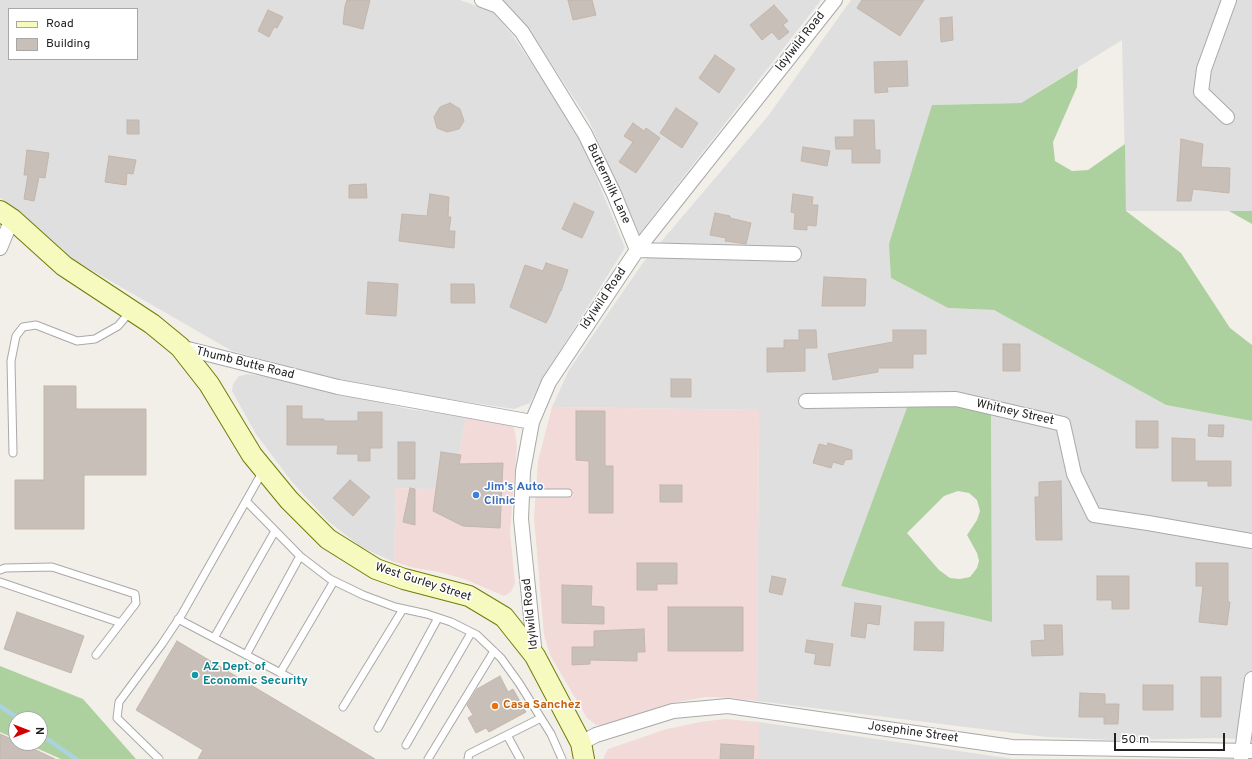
<!DOCTYPE html>
<style>
body{margin:0}
#map{position:relative;width:1252px;height:759px;overflow:hidden;background:#f2efe9;font-family:Overpass,sans-serif}
canvas{display:block}
.legend{position:absolute;left:8px;top:8px;width:130px;height:52px;box-sizing:border-box;background:#fff;border:1px solid #a7a7a7;margin:0;padding:5px 7px;list-style:none;font-size:12px;color:#222}
.legend li{display:flex;align-items:center;gap:8px;height:20px}
.legend b{width:20px;border:1px solid #a7a7a7}
.north{position:absolute;left:8px;top:711px;width:40px;height:40px;box-sizing:border-box;background:#fff;border:1px solid #a7a7a7;border-radius:50%;rotate:90deg;font-size:11px;font-weight:700;line-height:16px;text-align:center;color:#222}
.north::after{content:'';display:block;margin:auto;width:14px;height:18px;background:#d40000;clip-path:polygon(50% 0,100% 100%,50% 72%,0 100%)}
.scale{position:absolute;left:1114px;top:733px;width:111px;height:18px;box-sizing:border-box;border:2px solid #222;border-top:0;padding-left:5px;font-size:12px;line-height:14px;white-space:nowrap;color:#222;-webkit-text-stroke:3px #fff;paint-order:stroke}
</style>
<div id="map">
<canvas width="1252" height="759"></canvas>
<ul class="legend">
<li><b style="height:5px;background:#f7fabf"></b>Road</li>
<li><b style="height:11px;background:#c7bfb8"></b>Building</li>
</ul>
<div class="north">N</div>
<div class="scale">50 m</div>
</div>
<script>
const ctx = document.querySelector('canvas').getContext('2d');
ctx.lineJoin = 'round';
function paint(path, color) { ctx.fillStyle = color; ctx.fill(path, 'evenodd'); }
const shape = rows => new Path2D(rows.map(r => 'M' + r).join(''));
function stroke(path, color, width, dash) { ctx.strokeStyle = color; ctx.lineWidth = width; ctx.lineCap = dash ? 'butt' : 'round'; ctx.setLineDash(dash || []); ctx.stroke(path); }
function label(font, color, halo, rows, align = 'center') {
  ctx.font = font + ' Overpass,sans-serif'; ctx.lineWidth = 3; ctx.setLineDash([]); ctx.textBaseline = 'middle'; ctx.strokeStyle = halo; ctx.fillStyle = color; for (const [text, x, y, turn = 0] of rows) {
    ctx.save(); ctx.translate(x, y); ctx.rotate((+turn || 0) * Math.PI / 180); ctx.textAlign = isNaN(turn) ? turn : align; if (halo) ctx.strokeText(text, 0, 0); ctx.fillText(text, 0, 0); ctx.restore();
  }
}
paint(shape([
 [0,0,460,0,493,12,513,36,577,130,625,248,542,379,530,403,514,409,361,386,232,351,74,260,14,207,0,198],
 [9,9,137,9,137,59,9,59],
 [501,0,821,0,639,234,589,121,525,24],
 [851,0,1252,0,1252,211,1126,211,1122,40,1021,103,932,105,891,278,948,308,994,310,1166,405,1252,421,1252,740,1222,738,1112,740,1046,737,757,701,759,410,552,407,569,370,642,264,768,116],
 [991,414,992,622,841,586],
 [248,374,277,378,408,409,466,417,453,490,396,488,394,562,361,547,328,521,292,482,256,434,232,391,233,384,239,376],
 [759,722,1014,759,759,759]
]), '#e0dfdf');
paint(shape([
 [552,407,759,410,757,701,732,698,706,697,672,703,603,725,596,725,587,718,550,655,544,635,534,518,538,461],
 [466,417,512,426,515,431,517,446,510,532,515,583,511,592,504,596,464,579,439,572,415,568,394,562,396,488,453,490],
 [725,719,759,722,759,759,603,759,608,749,667,729,700,722]
]), '#f2dad9');
paint(shape([
 [1078,68,1077,87,1053,142,1055,161,1072,171,1088,170,1125,144,1126,211,1181,253,1230,328,1252,345,1252,421,1166,405,994,310,948,308,891,278,889,244,932,105,1021,103],
 [1229,211,1252,211,1252,224],
 [908,405,960,406,991,414,992,622,841,586],
 [958,491,969,493,977,500,980,511,977,520,967,535,977,553,979,561,977,568,970,577,960,579,950,578,939,570,907,533,944,496],
 [0,666,83,699,136,759,61,759,25,743,40,743,40,719,16,719,16,739,0,732]
]), '#add19e');
stroke(shape([
 [0,706,19,719],
 [40,734,76,759]
]), '#aad3df', 4.5);
const building = shape([
 [347,0,370,0,363,29,343,24,345,6,347,0],
 [568,0,592,0,596,15,573,20,568,0],
 [862,0,924,0,900,36,857,8,862,0],
 [774,5,788,21,783,25,789,32,779,40,772,32,762,40,750,25,774,5],
 [268,10,283,17,277,28,274,27,269,37,258,31,268,10],
 [952,17,953,40,941,42,940,18,952,17],
 [715,55,735,69,719,93,699,78,715,55],
 [907,61,908,86,887,87,888,92,875,93,874,62,907,61],
 [450,103,460,109,464,121,459,129,447,132,437,128,434,117,440,107,450,103],
 [676,108,698,123,682,148,660,133,676,108],
 [127,120,139,120,139,134,127,134,127,120],
 [854,120,874,120,875,150,880,150,880,163,852,163,852,149,836,149,835,137,854,137,854,120],
 [633,123,644,131,646,128,660,138,636,173,619,162,633,142,624,136,633,123],
 [1181,139,1203,144,1201,167,1230,168,1229,193,1193,189,1191,201,1177,201,1181,139],
 [803,147,830,151,827,166,801,161,803,147],
 [27,150,49,153,45,178,39,177,34,201,24,199,28,175,24,175,27,150],
 [109,156,136,160,133,174,127,173,126,185,105,182,109,156],
 [366,184,367,198,349,198,349,185,366,184],
 [430,194,449,197,448,217,451,217,449,231,455,231,454,248,399,241,402,214,427,216,430,194],
 [793,194,813,197,812,205,818,205,816,226,807,225,807,230,794,229,795,213,791,212,793,194],
 [574,203,594,212,582,238,562,229,574,203],
 [715,213,730,216,730,218,751,223,746,244,725,241,726,238,710,235,715,213],
 [546,263,568,270,561,291,560,291,550,316,546,323,510,307,525,265,543,271,546,263],
 [824,277,866,279,865,306,822,306,824,277],
 [368,282,398,284,396,316,366,314,368,282],
 [451,284,474,284,475,303,451,303,451,284],
 [799,330,816,330,817,348,805,348,805,371,767,372,767,348,784,348,784,340,799,340,799,330],
 [893,330,926,330,926,354,913,354,913,368,878,368,878,372,833,380,828,354,893,342,893,330],
 [1003,344,1020,344,1020,371,1003,371,1003,344],
 [671,379,691,379,691,397,671,397,671,379],
 [44,386,76,386,76,409,146,409,146,475,84,475,84,529,15,529,15,480,44,480,44,386],
 [287,406,302,406,302,419,324,419,324,421,358,421,358,412,382,412,382,448,370,448,370,461,358,461,358,454,337,454,338,445,287,445,287,406],
 [576,411,605,411,605,466,613,466,613,513,589,513,589,461,576,460,576,411],
 [1136,421,1158,421,1158,448,1136,448,1136,421],
 [1209,425,1224,425,1223,437,1208,436,1209,425],
 [1172,438,1195,439,1195,461,1231,461,1231,486,1208,486,1208,481,1172,481,1172,438],
 [398,442,415,442,415,479,398,479,398,442],
 [828,443,852,450,852,459,845,460,843,465,833,462,831,468,813,463,819,444,827,446,828,443],
 [441,452,461,455,459,464,503,463,500,528,463,526,433,511,441,452],
 [350,480,370,497,353,516,333,498,350,480],
 [1061,481,1062,540,1036,540,1035,497,1039,497,1039,482,1061,481],
 [660,485,682,485,682,502,660,502,660,485],
 [410,488,415,489,415,525,403,522,410,488],
 [637,563,677,563,677,584,657,584,657,590,637,590,637,563],
 [1196,563,1228,563,1228,602,1230,602,1227,625,1199,622,1203,586,1196,586,1196,563],
 [772,576,786,579,782,595,769,592,772,576],
 [1097,576,1129,576,1129,609,1112,609,1112,600,1097,600,1097,576],
 [562,585,592,586,591,606,604,607,604,624,562,623,562,585],
 [855,603,881,606,879,625,867,623,865,638,851,636,855,603],
 [668,607,743,607,743,651,668,651,668,607],
 [17,612,84,636,71,673,4,649,17,612],
 [915,622,944,622,943,651,914,650,915,622],
 [1044,625,1062,625,1063,655,1032,656,1031,641,1045,640,1044,625],
 [644,629,645,652,637,652,637,661,590,660,590,664,572,665,572,647,594,647,594,631,644,629],
 [807,640,833,644,830,666,814,664,816,654,805,652,807,640],
 [177,641,375,759,198,759,203,750,136,710,177,641],
 [500,676,508,692,513,689,526,712,489,732,486,728,476,733,468,718,473,715,467,705,477,689,500,676],
 [1201,677,1221,677,1221,717,1201,717,1201,677],
 [1143,685,1173,685,1173,710,1143,710,1143,685],
 [1080,693,1105,694,1105,704,1119,704,1118,724,1104,724,1104,717,1079,717,1080,693],
 [0,734,16,741,16,743,21,743,55,759,0,759,0,734],
 [721,744,754,746,753,759,720,759,721,744]
]);
paint(building, '#c7bfb8');
stroke(building, '#c4b6ab', 1);
const lane = shape([
 [13,453,11,361,16,336,23,327,36,325,77,341,95,339,118,326,130,312],
 [522,493,568,493],
 [246,501,300,556,330,579,363,595,395,607,427,614,451,622,477,635,501,658,519,683,551,734,562,759],
 [0,570,5,568,52,567,135,594,136,603,96,655],
 [0,582,121,623],
 [178,619,292,679],
 [214,638,275,531],
 [246,655,300,556],
 [280,673,334,581],
 [343,707,403,609],
 [378,728,438,618],
 [507,735,520,759],
 [406,745,471,633],
 [159,759,117,718,119,702,162,644,182,614,263,471],
 [428,759,494,651],
 [468,759,469,754,541,718]
]);
const street = shape([
 [482,0,498,6,522,32,585,134,614,194,637,250,794,254],
 [1227,117,1201,92,1204,69,1229,0],
 [0,248,12,219],
 [180,347,338,387,532,422],
 [806,401,956,399,1063,424,1074,474,1094,515,1148,523,1252,541],
 [535,656,521,519,523,471,532,422,549,382,637,250,835,0],
 [581,743,596,735,673,711,728,706,1012,747,1252,751],
 [1241,759,1252,679]
]);
const secondary = shape([
 [0,211,12,219,64,266,152,324,180,347,209,384,252,455,289,500,328,539,376,569,404,579,469,596,504,617,535,656,581,743,584,759]
]);
stroke(lane, '#a9a9a9', 9);
stroke(street, '#a9a9a9', 16);
stroke(secondary, '#707d05', 22);
stroke(lane, '#fff', 7);
stroke(street, '#fff', 14);
stroke(secondary, '#f7fabf', 20);
for (const [x, y, r, color] of [
 [476,495,4,"#3f7fe0"],
 [195,675,4,"#0f9aa8"],
 [495,706,4,"#e8710a"]
]) { const dot = new Path2D(); dot.arc(x, y, r, 0, 2 * Math.PI); ctx.fillStyle = color; ctx.fill(dot); stroke(dot, '#fff', 1.5); }
label('12px', '#222', '#fff', [
 ["Idylwild Road",801,42,-52],
 ["Buttermilk Lane",608,184,65],
 ["Idylwild Road",604,299,-56],
 ["Thumb Butte Road",245,364,14],
 ["Whitney Street",1015,413,13],
 ["West Gurley Street",423,583,18],
 ["Idylwild Road",531,614,-96],
 ["Josephine Street",913,733,8]
]);
label('bold 12px', '#366cbe', '#fff', [
 ["Jim's Auto",484,488],
 ["Clinic",484,502]
], 'left');
label('bold 12px', '#0d838f', '#fff', [
 ["AZ Dept. of",203,668],
 ["Economic Security",203,682]
], 'left');
label('bold 12px', '#c56008', '#fff', [
 ["Casa Sanchez",503,706]
], 'left');
</script>
